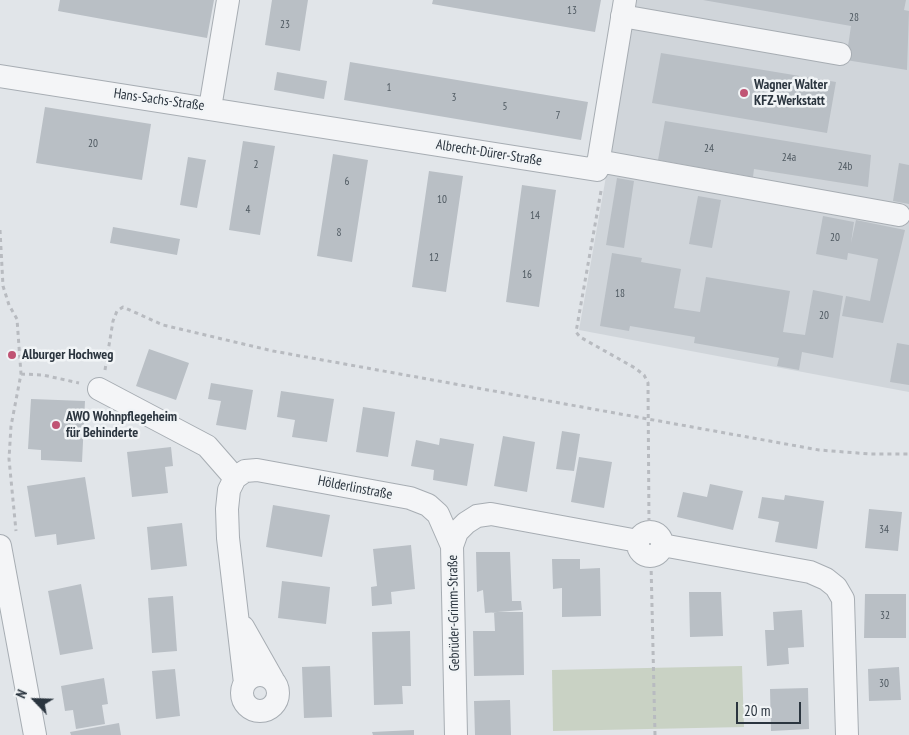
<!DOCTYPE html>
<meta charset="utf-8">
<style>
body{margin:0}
#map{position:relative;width:909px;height:735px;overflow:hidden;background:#e1e5e9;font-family:"PT Sans Narrow",sans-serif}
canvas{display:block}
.north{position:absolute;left:10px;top:675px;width:50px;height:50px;-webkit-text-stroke:4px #f1f4f6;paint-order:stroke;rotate:294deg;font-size:14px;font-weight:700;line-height:20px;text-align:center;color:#2b353f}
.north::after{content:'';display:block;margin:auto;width:18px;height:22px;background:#2b353f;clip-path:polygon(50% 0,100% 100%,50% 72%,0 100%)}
.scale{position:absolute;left:736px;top:702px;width:65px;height:22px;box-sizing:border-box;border:2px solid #2b353f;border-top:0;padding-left:6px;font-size:15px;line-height:18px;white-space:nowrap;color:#2b353f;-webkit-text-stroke:4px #f1f4f6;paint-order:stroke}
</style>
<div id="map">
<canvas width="909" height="735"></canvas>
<div class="north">N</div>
<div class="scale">20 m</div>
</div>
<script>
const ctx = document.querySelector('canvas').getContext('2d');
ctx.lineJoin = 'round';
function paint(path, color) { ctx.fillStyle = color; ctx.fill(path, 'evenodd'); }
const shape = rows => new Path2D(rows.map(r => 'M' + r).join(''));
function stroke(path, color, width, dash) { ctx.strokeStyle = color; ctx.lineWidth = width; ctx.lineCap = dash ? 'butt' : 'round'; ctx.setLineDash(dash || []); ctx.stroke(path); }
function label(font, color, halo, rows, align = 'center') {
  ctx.font = font + ' "PT Sans Narrow",sans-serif'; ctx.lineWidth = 5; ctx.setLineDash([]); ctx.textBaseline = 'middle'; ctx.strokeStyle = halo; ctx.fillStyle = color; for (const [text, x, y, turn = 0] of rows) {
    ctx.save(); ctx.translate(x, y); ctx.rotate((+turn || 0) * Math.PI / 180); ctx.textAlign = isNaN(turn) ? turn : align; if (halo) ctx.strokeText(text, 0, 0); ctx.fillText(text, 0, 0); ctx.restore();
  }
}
paint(shape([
 [637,0,909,0,909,392,579,330]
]), '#d0d5da');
paint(shape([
 [742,666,744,727,553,731,552,670]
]), '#c9d2c4');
paint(shape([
 [60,0,214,0,207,38,58,11],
 [272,0,308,0,300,51,265,45],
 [433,0,601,0,595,32,432,4],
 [703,0,906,0,904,10,909,11,907,70,846,60,851,26],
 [661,53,836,82,827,133,652,103],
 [350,62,588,102,581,140,344,100],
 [277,72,327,81,324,99,274,90],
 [45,107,151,124,142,180,36,163],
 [665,121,871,155,868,187,754,169,753,177,658,160],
 [243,141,275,146,260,235,229,230],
 [333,154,368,160,352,262,317,256],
 [188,157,206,160,197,208,180,205],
 [899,163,909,165,909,204,893,201],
 [429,171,463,176,446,292,412,287],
 [617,178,634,181,624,248,606,245],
 [522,185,556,190,539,307,506,302],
 [698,196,721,200,712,248,689,244],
 [823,216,854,222,851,243,856,220,905,230,883,323,842,316,846,296,870,301,878,259,848,253,847,260,816,254],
 [113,227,180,239,177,255,110,243],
 [612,253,642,258,641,262,681,269,674,308,700,312,706,277,790,291,783,332,805,335,813,290,843,296,833,358,802,352,799,370,777,366,779,358,694,343,695,337,630,326,629,331,600,326],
 [897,343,909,345,909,385,890,382],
 [149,349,189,363,176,400,136,386],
 [211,383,253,390,246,430,216,425,221,401,208,399],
 [281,391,334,399,327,442,292,437,295,420,277,417],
 [31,399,85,401,82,462,41,460,41,450,28,449],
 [363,407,395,412,388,457,356,452],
 [562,431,580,434,574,471,556,469],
 [503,436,535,442,527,492,494,486],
 [440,438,474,444,467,486,433,480,434,470,411,466,416,440,439,445],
 [171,447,173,466,165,467,168,493,132,497,127,452],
 [579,457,612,462,604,508,571,502],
 [85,477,95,539,57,545,56,534,35,537,27,486],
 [710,484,743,491,733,530,677,517,683,492,707,497],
 [785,495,824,501,817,549,775,542,779,522,758,518,762,497,784,500],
 [273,505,330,515,322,557,266,547],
 [869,509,902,512,898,551,865,548],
 [182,523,187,566,151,570,147,527],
 [411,545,415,589,391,592,392,604,372,606,371,587,377,586,373,549],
 [476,552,510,552,512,601,521,601,522,610,485,613,483,590,477,592],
 [552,559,580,559,580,569,600,568,601,616,562,617,562,588,553,589],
 [282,581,330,587,326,624,278,618],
 [81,584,93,649,60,655,48,591],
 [689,592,721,592,723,636,690,637],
 [865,594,906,594,906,638,864,638],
 [173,596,177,651,152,653,148,598],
 [802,610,804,647,788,648,789,664,767,666,765,630,774,630,773,612],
 [494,612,523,612,524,675,474,676,473,631,495,631],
 [410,631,411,686,402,686,403,704,374,705,372,632],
 [330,666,332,717,304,718,302,667],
 [899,667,901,700,869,701,868,669],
 [175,669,180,716,156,719,152,671],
 [104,678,108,704,102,705,105,724,76,729,73,710,65,711,61,686],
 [808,688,809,729,771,731,770,689],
 [510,700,511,735,475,735,474,701],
 [119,723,121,735,71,735,70,732],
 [414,730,414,735,373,735,372,732]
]), '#b9bfc5');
const minor = shape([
 [622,16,840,54],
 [0,76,597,170,625,0],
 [210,108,228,0],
 [598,161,899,215],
 [99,389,207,446,235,478],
 '638 544a12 12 0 1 1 24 0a12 12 0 1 1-24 0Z',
 [662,545,810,572,826,579,836,587,843,599,847,735],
 [0,546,35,735],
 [243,627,273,680],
 '242 693a18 18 0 1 1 36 0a18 18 0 1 1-36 0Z',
 [245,683,228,538,227,509,229,490,235,478,245,471,257,470,410,498,428,505,438,514,452,546],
 [456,735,452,546,457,532,466,523,477,516,491,514,638,541]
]);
stroke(minor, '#a7adb3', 24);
stroke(shape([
 [601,191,576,332,580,337,635,368,644,375,648,383,649,524],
 [0,230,3,286,9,305,17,319,21,374,11,426,9,459,16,531],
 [105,370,113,321,117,311,123,307,163,325,273,351,819,450,870,454,909,454],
 [21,374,43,375,79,383],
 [651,563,655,735]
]), '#b8bbc0', 3, [4, 4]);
stroke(minor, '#f4f5f7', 22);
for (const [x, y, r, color] of [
 [744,93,5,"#c05474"],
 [12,355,5,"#c05474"],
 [56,425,5,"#c05474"]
]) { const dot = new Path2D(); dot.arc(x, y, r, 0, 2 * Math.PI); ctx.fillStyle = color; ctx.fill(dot); stroke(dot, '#f1f4f6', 2); }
label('11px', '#4e5860', null, [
 ["13",572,11],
 ["28",854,18],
 ["23",285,25],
 ["1",389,88],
 ["3",454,98],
 ["5",505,107],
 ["7",558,116],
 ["20",93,144],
 ["24",709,149],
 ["24a",789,158],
 ["2",256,165],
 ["24b",845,167],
 ["6",347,182],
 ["10",442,200],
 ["4",248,210],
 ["14",535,216],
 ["8",339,233],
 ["20",835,238],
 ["12",434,258],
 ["16",527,275],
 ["18",620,294],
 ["20",824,316],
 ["34",884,530],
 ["32",885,616],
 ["30",884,684]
]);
label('bold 14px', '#2b353f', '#f1f4f6', [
 ["Wagner Walter",754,85],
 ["KFZ-Werkstatt",754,101],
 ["Alburger Hochweg",22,355],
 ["AWO Wohnpflegeheim",66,417],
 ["für Behinderte",66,433]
], 'left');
label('14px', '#2b353f', '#f1f4f6', [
 ["Hans-Sachs-Straße",159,100,8],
 ["Albrecht-Dürer-Straße",489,153,9],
 ["Hölderlinstraße",355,488,11],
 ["Gebrüder-Grimm-Straße",454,613,-91]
]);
</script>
